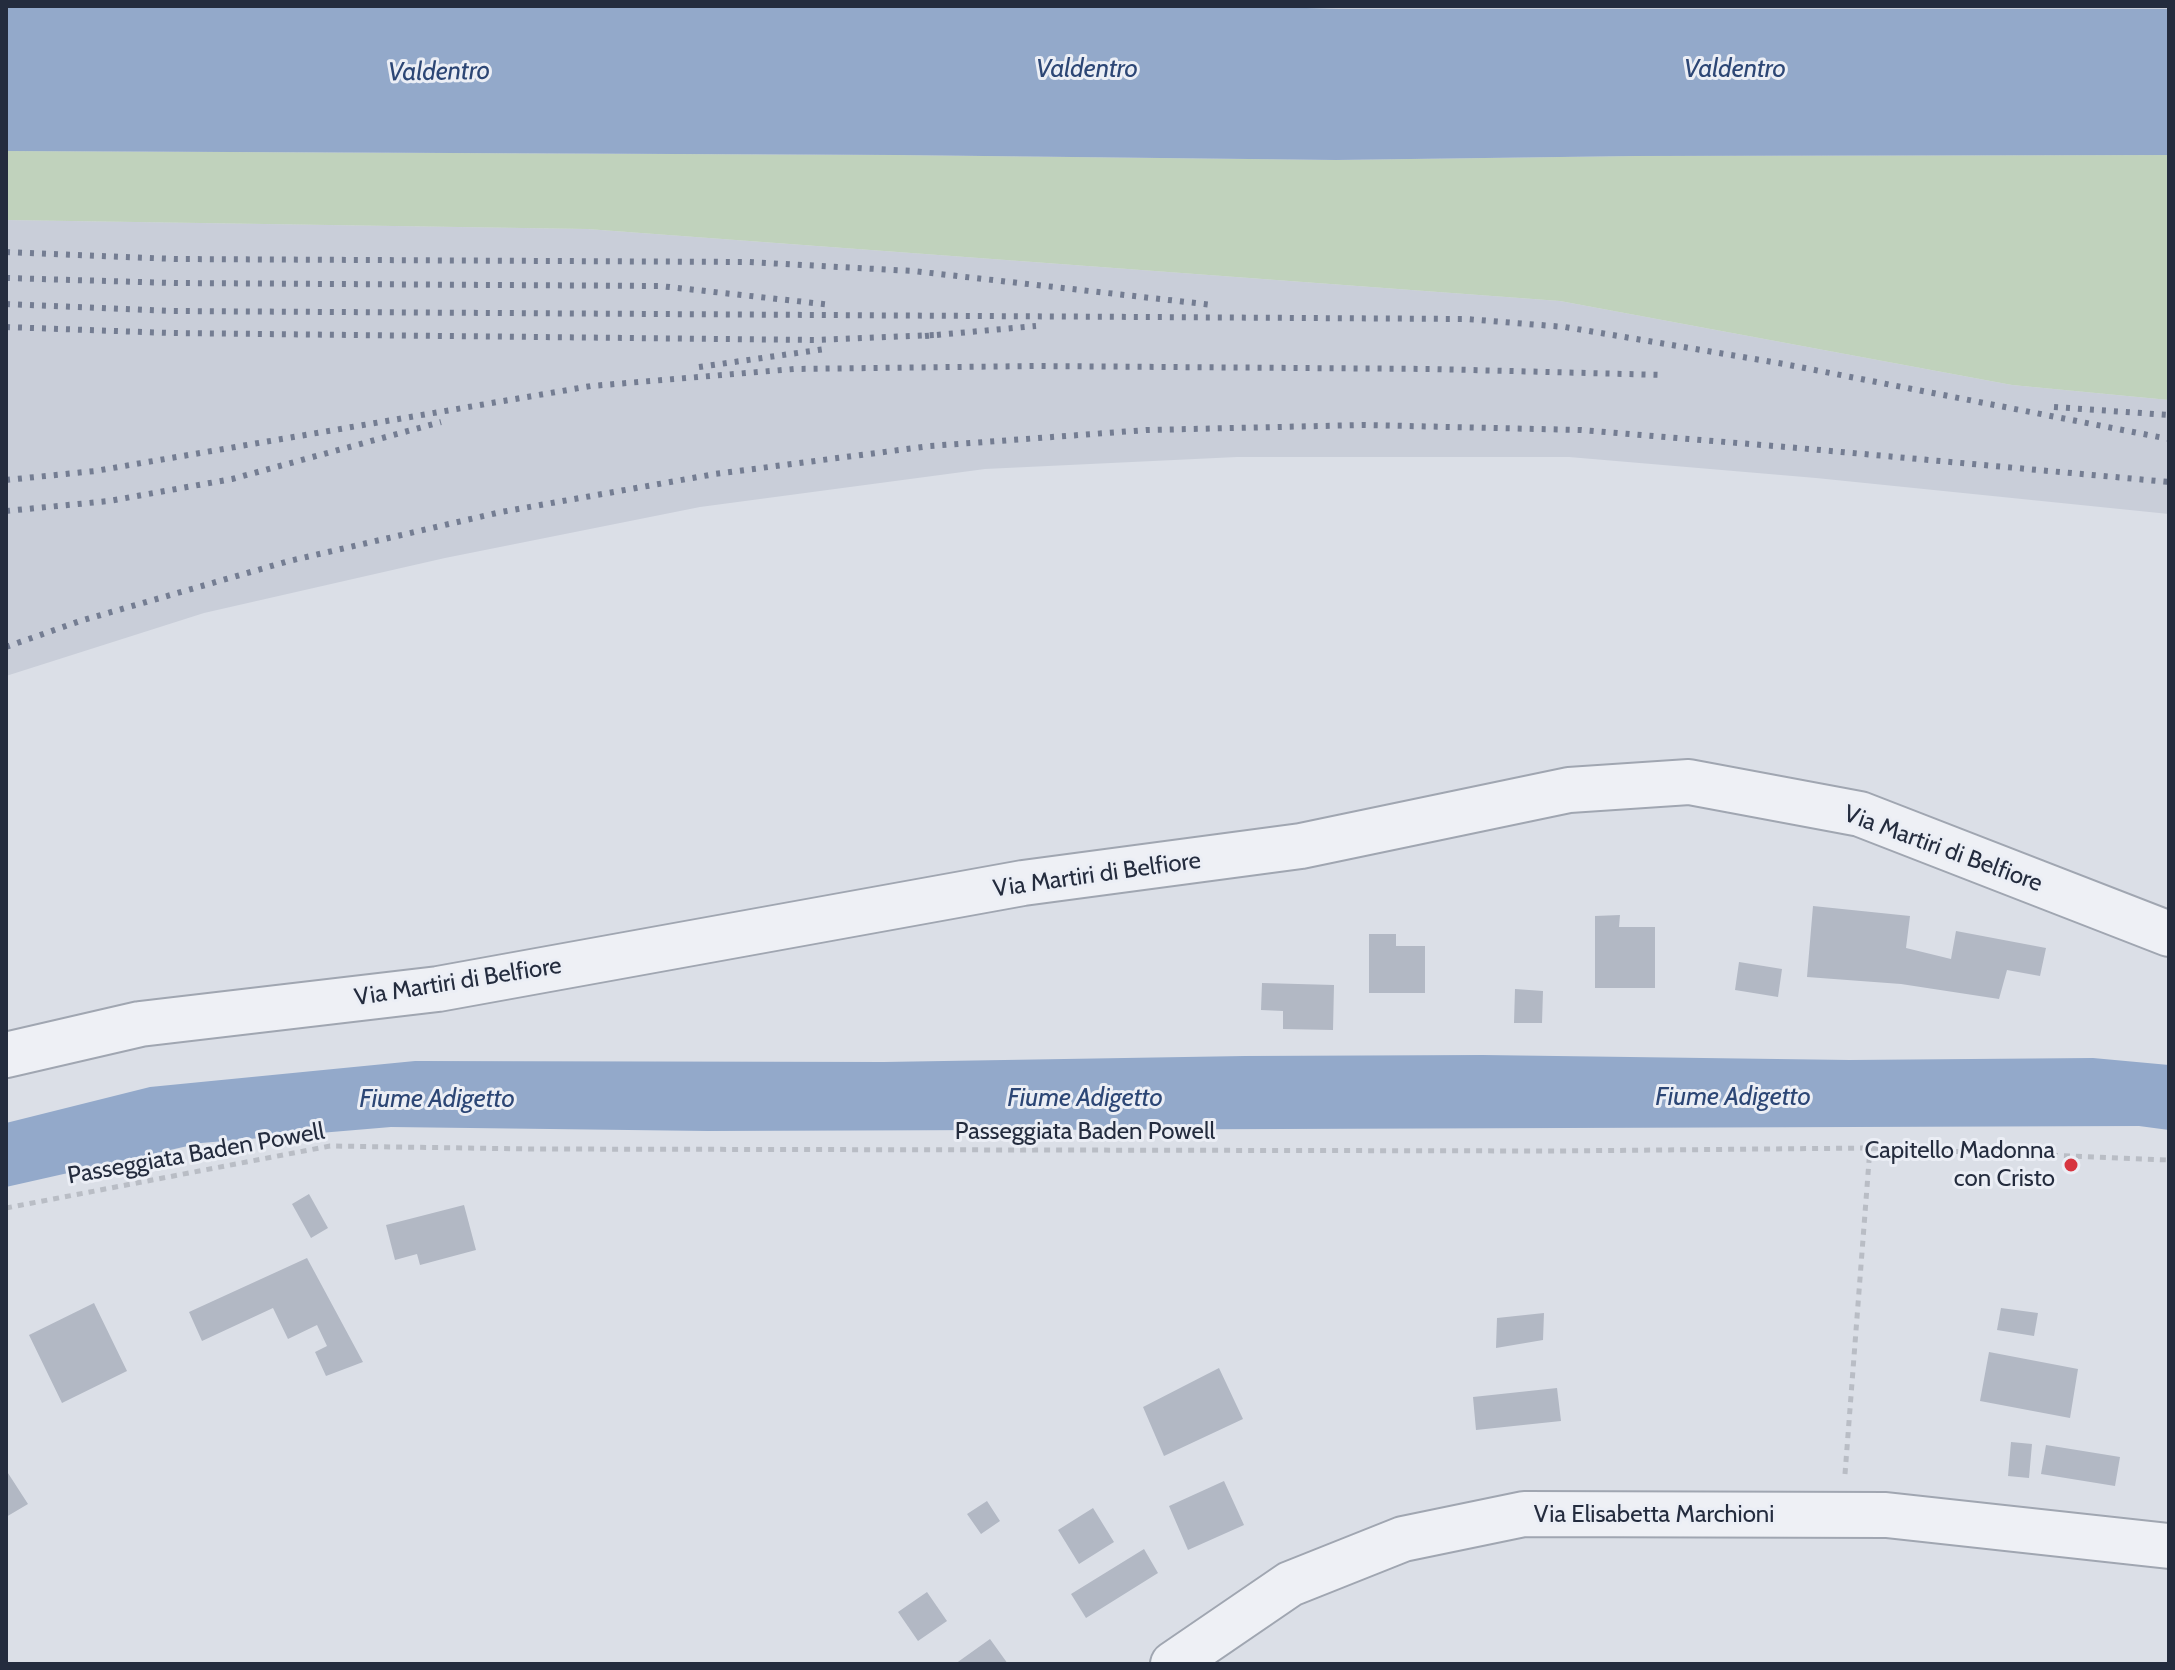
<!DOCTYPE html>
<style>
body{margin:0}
#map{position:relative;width:2175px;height:1670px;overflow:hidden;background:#dbdfe7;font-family:Cabin,sans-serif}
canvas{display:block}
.frame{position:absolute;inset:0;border:8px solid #242c3e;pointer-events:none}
</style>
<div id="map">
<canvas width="2175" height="1670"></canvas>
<div class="frame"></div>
</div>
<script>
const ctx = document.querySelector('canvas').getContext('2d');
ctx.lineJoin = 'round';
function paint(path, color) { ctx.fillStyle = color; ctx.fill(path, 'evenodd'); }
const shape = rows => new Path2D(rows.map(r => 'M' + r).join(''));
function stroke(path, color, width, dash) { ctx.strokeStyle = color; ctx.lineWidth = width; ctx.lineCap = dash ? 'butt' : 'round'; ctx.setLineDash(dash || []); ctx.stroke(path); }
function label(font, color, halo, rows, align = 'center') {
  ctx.font = font + ' Cabin,sans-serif'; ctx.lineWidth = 6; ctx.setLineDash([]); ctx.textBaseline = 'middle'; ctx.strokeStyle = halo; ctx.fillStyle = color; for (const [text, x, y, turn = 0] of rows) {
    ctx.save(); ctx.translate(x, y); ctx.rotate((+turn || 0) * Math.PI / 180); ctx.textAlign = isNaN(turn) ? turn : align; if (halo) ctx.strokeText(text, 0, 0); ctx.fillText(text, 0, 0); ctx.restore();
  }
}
paint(shape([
 [1242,6,2169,6,2169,9,1339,9],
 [6,220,587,229,1560,301,2012,385,2169,400,2169,514,1816,478,1569,457,1237,457,985,469,700,507,445,558,204,613,6,676]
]), '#c9ced9');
paint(shape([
 [6,151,895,155,1336,160,1635,156,2169,155,2169,400,2012,385,1560,301,587,229,6,220]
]), '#c0d2bc');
paint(shape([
 [6,6,1242,6,1339,9,2169,9,2169,155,1635,156,1336,160,895,155,6,151],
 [1483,1055,1850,1060,2093,1058,2169,1065,2169,1130,2139,1126,708,1131,391,1127,201,1143,6,1187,6,1123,150,1087,415,1061,884,1062,1245,1056]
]), '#93a9ca');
paint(shape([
 [1813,906,1910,916,1906,948,1951,959,1956,931,2046,948,2040,976,2007,970,1999,999,1901,984,1807,977],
 [1620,915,1619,927,1655,927,1655,988,1595,988,1595,916],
 [1369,934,1396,934,1396,946,1425,946,1425,993,1369,993],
 [1739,962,1782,969,1778,997,1735,990],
 [1262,983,1334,985,1333,1030,1283,1029,1283,1011,1261,1010],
 [1515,989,1543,991,1542,1023,1514,1023],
 [309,1194,328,1228,311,1238,292,1204],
 [464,1205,476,1250,420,1265,417,1254,395,1260,386,1225],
 [307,1258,363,1362,326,1376,315,1352,327,1346,317,1325,288,1339,273,1308,202,1341,189,1312],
 [94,1303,127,1371,62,1403,29,1335],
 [2001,1308,2038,1313,2034,1336,1997,1330],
 [1544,1313,1543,1340,1496,1348,1497,1318],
 [1989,1352,2078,1369,2070,1418,1980,1401],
 [1219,1368,1243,1419,1164,1456,1143,1407],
 [1557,1388,1561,1421,1476,1430,1473,1397],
 [2011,1442,2032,1444,2029,1478,2008,1476],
 [2046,1445,2120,1457,2115,1486,2041,1474],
 [6,1470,28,1504,6,1517],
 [1224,1481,1244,1525,1188,1550,1169,1506],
 [987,1501,1000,1521,981,1534,967,1514],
 [1093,1508,1114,1542,1079,1564,1058,1530],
 [1144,1549,1158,1573,1086,1618,1071,1594],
 [927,1592,947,1621,918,1641,898,1612],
 [990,1639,1008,1664,955,1664]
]), '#b2b8c4');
const minor = shape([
 [6,1055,140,1024,438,989,1023,883,1301,846,1569,790,1689,782,1860,814,2169,934],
 [1173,1664,1290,1584,1403,1539,1524,1514,1886,1515,2169,1546]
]);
stroke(minor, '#a0a6b1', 48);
stroke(shape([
 [6,1208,330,1146,532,1149,1555,1151,1870,1148,2169,1160],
 [1845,1474,1870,1148]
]), '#b9bdc5', 5, [6, 6]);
stroke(minor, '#eef0f5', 44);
stroke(shape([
 [6,252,175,259,748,262,913,271,1213,305],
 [6,278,174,283,660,286,832,305],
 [6,304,172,311,1466,319,1565,327,1784,364,2169,439],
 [6,327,170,333,814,340,935,335],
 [925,336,1036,326],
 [699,367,825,349],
 [2054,407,2169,415],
 [6,480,95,471,591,386,794,369,1036,366,1432,369,1665,375],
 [6,511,109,501,232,479,441,422],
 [6,647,80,621,289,561,501,512,715,474,930,446,1147,430,1364,425,1581,430,1798,448,2169,482]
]), '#747d92', 6, [4, 8]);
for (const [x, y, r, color] of [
 [2071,1165,8,"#d73540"]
]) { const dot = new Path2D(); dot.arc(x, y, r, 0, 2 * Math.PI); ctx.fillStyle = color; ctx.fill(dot); stroke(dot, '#ebeef5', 3); }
label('24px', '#242c3e', '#ebeef5', [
 ["Via Martiri di Belfiore",1943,849,20],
 ["Via Martiri di Belfiore",1097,875,-8],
 ["Via Martiri di Belfiore",458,982,-9],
 ["Passeggiata Baden Powell",1085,1132],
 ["Passeggiata Baden Powell",196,1154,-10],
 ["Via Elisabetta Marchioni",1654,1515]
]);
label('24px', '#242c3e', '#ebeef5', [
 ["Capitello Madonna",2055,1151],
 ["con Cristo",2055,1179]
], 'right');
label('italic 26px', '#2c4675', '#ebeef5', [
 ["Valdentro",1087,69],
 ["Valdentro",1735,69],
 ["Valdentro",439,72,-1],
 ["Fiume Adigetto",1733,1097],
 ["Fiume Adigetto",1085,1098],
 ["Fiume Adigetto",437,1099]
]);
</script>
